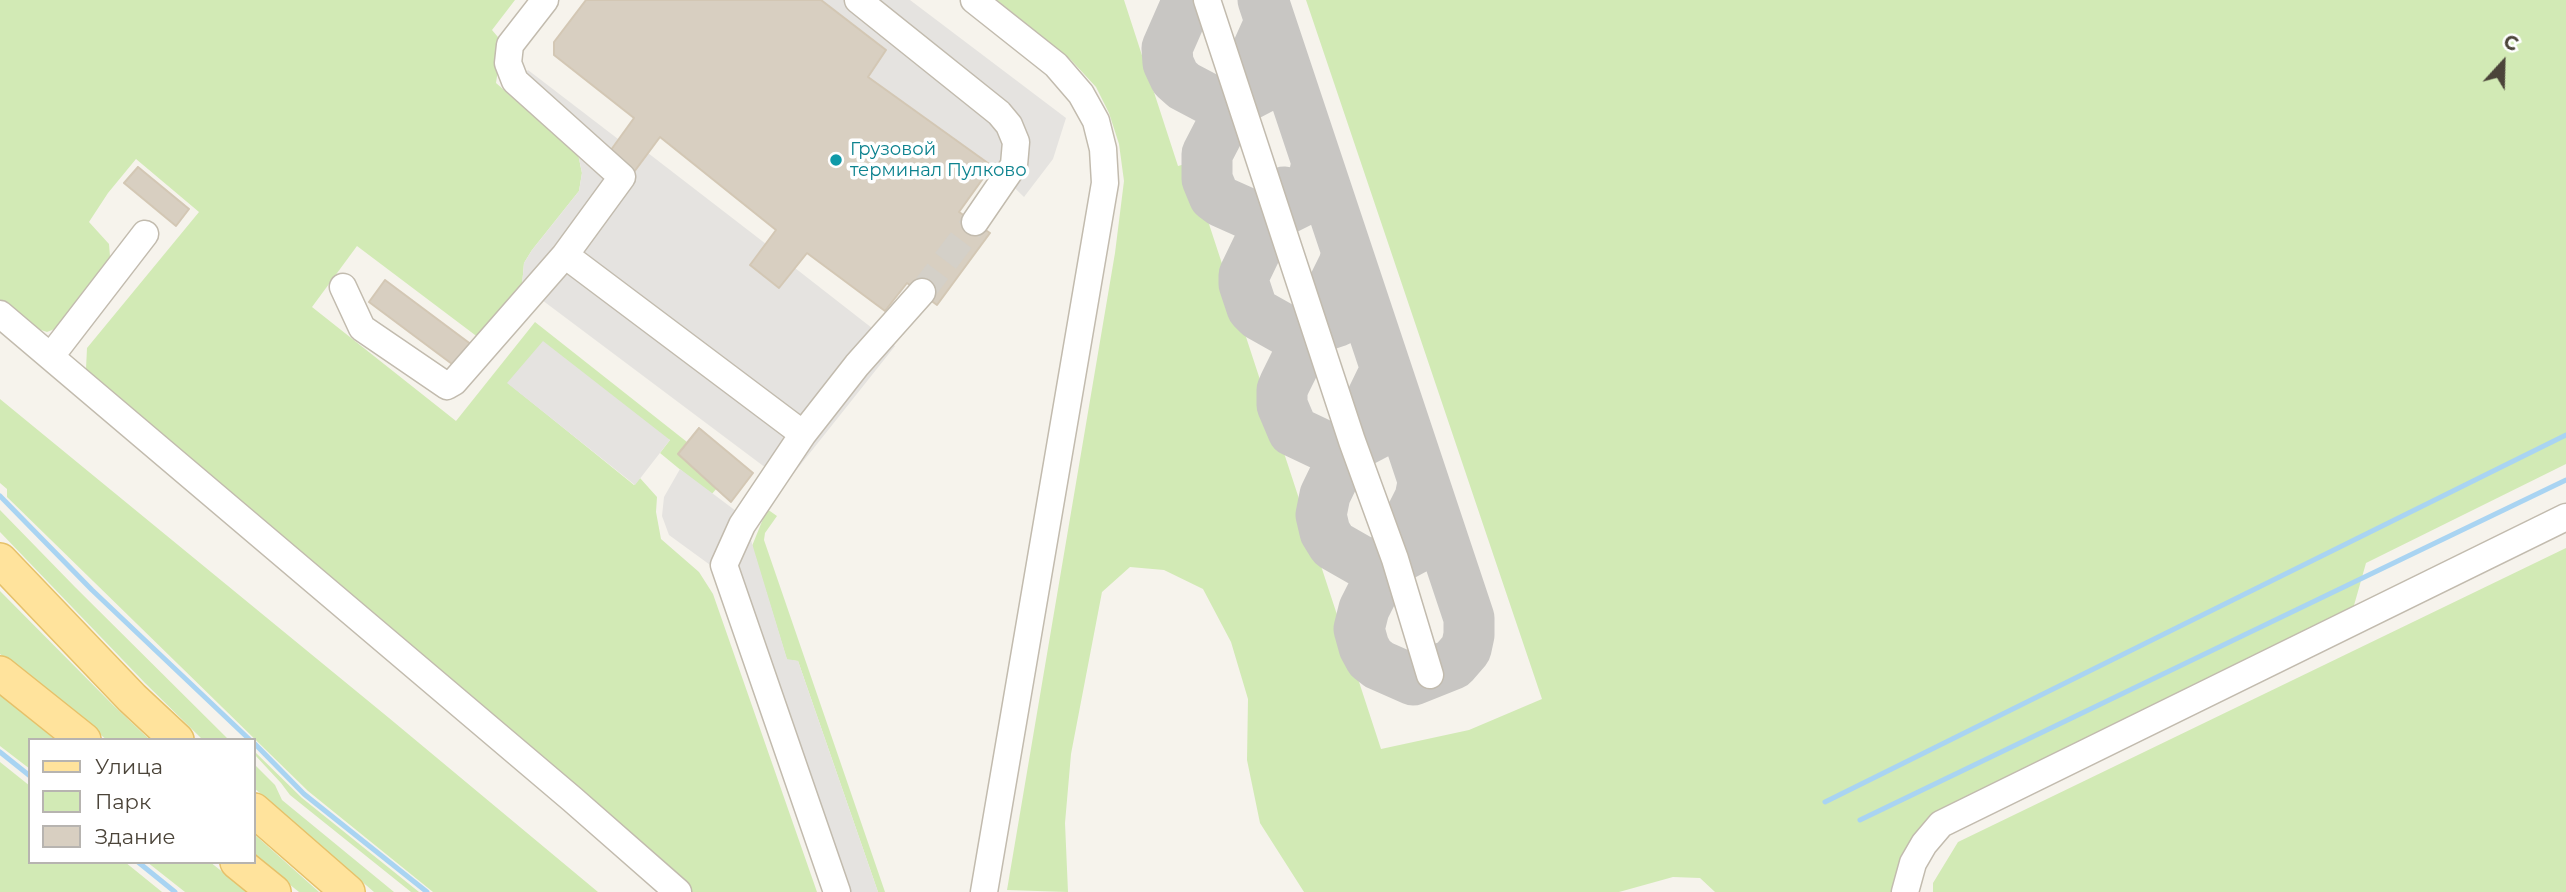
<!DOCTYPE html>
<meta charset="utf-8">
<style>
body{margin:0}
#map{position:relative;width:2566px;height:892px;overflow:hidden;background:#f6f3ec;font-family:Montserrat,sans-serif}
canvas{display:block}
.legend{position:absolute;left:28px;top:738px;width:228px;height:126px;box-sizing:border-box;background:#fff;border:2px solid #b7b4b0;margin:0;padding:9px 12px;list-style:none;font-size:21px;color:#4b4439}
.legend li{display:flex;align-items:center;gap:14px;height:35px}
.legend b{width:35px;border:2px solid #b7b4b0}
.north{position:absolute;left:2468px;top:28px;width:70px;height:70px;-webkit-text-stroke:5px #fff;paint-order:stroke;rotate:22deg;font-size:19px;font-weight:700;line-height:28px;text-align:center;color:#4b4439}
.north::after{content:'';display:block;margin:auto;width:24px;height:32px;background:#4b4439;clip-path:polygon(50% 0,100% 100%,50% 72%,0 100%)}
</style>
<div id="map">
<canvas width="2566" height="892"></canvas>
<ul class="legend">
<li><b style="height:9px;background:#ffe39c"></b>Улица</li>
<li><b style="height:19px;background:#d2eab5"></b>Парк</li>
<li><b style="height:19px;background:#d8cfc1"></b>Здание</li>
</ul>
<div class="north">С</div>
</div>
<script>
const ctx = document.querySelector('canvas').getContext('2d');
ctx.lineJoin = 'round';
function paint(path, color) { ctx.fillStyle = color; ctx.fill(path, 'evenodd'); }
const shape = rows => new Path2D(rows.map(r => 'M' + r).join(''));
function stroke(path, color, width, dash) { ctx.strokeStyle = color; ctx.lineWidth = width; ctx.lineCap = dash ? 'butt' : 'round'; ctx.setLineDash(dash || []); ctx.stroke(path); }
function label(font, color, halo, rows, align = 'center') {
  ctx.font = font + ' Montserrat,sans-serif'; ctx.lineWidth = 7; ctx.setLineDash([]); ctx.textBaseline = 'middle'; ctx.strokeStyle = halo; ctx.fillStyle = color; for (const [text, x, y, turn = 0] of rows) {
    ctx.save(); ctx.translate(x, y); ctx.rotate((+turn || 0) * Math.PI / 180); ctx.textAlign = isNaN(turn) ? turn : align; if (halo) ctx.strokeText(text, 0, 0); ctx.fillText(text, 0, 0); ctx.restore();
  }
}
paint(shape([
 [0,0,515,0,492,30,508,49,499,63,496,83,578,154,582,173,579,191,532,250,524,263,522,285,479,338,357,246,312,307,456,421,535,322,687,442,678,454,717,488,711,495,660,453,670,440,508,383,634,485,640,478,657,497,656,512,661,539,699,572,713,594,817,892,679,892,86,369,87,348,199,212,136,159,108,193,89,222,109,244,111,269,70,323,47,332,32,327,0,301],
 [997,0,1124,0,1178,166,1189,163,1381,749,1469,730,1542,699,1306,0,2566,0,2566,464,2366,563,2351,616,1934,824,1903,892,1715,892,1700,878,1673,877,1619,892,1304,892,1260,823,1247,760,1248,699,1231,642,1203,589,1164,570,1130,567,1102,592,1071,754,1065,823,1068,892,1007,890,1115,253,1124,181,1119,144,1109,113,1096,87,1071,60],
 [0,399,389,718,598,892,433,892,308,791,7,497,7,489,0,483],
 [767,509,777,516,765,533,764,540,885,892,878,892,798,661,787,660,752,546],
 [0,510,75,587,229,740,203,740,145,683,0,532],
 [2566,548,2566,892,1933,892,1933,883,1958,842],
 [0,591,113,705,150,740,107,740,0,654],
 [0,695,56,740,30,740,30,769,0,746],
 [254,751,302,798,419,892,411,892,290,795,281,783,254,754],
 [0,762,30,786,30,862,125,862,162,892,0,892],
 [254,764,275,785,282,800,394,892,374,892,254,788],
 [254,834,319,892,299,892,254,856],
 [147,862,210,862,248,892,185,892]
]), '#d2eab5');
paint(shape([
 [821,0,910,0,1066,118,1053,159,1024,197,992,166,868,77,886,50],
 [528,70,618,139,608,153,634,172,648,153,766,244,779,288,795,268,895,346,786,483,522,285,524,263,532,250,579,191,582,173,578,154,507,93],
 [543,341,670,440,635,485,507,383],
 [680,469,744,517,787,659,798,661,878,892,823,892,717,570,669,535,662,516,664,497]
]), '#e5e3e0');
stroke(shape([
 [0,496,92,590,250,740],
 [254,743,304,794,427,892],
 [0,752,30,776],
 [1825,802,2566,435],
 [1860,820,2566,480],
 [138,862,175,892]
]), '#a9d4f2', 5);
stroke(shape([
 [1188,0,1167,48,1168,63,1175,78,1184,86,1220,105,1241,99,1262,88],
 [1263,0,1469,618,1469,635,1466,649,1453,664,1413,680,1379,665,1370,658,1364,647,1359,629,1364,609,1420,498,1423,483],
 [1270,22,1235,100,1207,154,1207,179,1214,196,1222,202,1260,219,1278,213,1298,203,1306,196,1312,186,1317,163],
 [1284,192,1244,275,1244,284,1252,308,1259,315,1291,333,1299,334,1338,321],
 [1347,252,1344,264,1285,383,1282,390,1282,405,1293,431,1333,450,1355,445,1378,433],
 [1386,369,1325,495,1321,515,1325,532,1333,545,1361,561,1373,564,1392,561,1416,548]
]), '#c8c6c3', 51);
const building = shape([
 [586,0,821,0,886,50,868,77,992,166,959,212,990,233,937,305,907,283,885,311,807,253,779,288,750,265,776,230,660,137,634,172,608,154,634,118,554,55,554,42,586,0],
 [138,167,189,209,176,226,124,183,138,167],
 [385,280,472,345,456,367,369,302,385,280],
 [699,428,753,473,731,502,678,454,699,428]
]);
paint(building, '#d8cfc1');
stroke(building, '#d3c7b4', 2);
stroke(shape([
 [922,292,975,222]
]), '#d4d0c8', 26, [26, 13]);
const minor = shape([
 [545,0,510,45,508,63,515,81,622,177,565,255,803,434],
 [858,0,999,113,1009,125,1016,142,1014,165,975,222],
 [974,0,1056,65,1081,94,1096,121,1103,149,1105,183,984,892],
 [1207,0,1352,441,1395,559,1430,675],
 [343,287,362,328,447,386,454,382,565,255],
 [0,314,572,799,678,892],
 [51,356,145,234],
 [837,892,724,565,742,525,803,434,857,365,922,292],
 [1905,892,1913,863,1924,844,1941,824,2566,517]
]);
const major = shape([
 [0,560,132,698,177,740],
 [0,673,84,740],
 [254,810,348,892],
 [237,862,274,892]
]);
stroke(minor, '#c2bbae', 29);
stroke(major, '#e6c16a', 36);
stroke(minor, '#fff', 26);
stroke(major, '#ffe39c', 33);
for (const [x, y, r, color] of [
 [836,160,7,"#0f9aa8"]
]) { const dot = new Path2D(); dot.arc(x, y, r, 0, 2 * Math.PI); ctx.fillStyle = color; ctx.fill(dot); stroke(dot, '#fff', 2.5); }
label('18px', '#0d838f', '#fff', [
 ["Грузовой",850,150],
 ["терминал Пулково",850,171]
], 'left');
</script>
